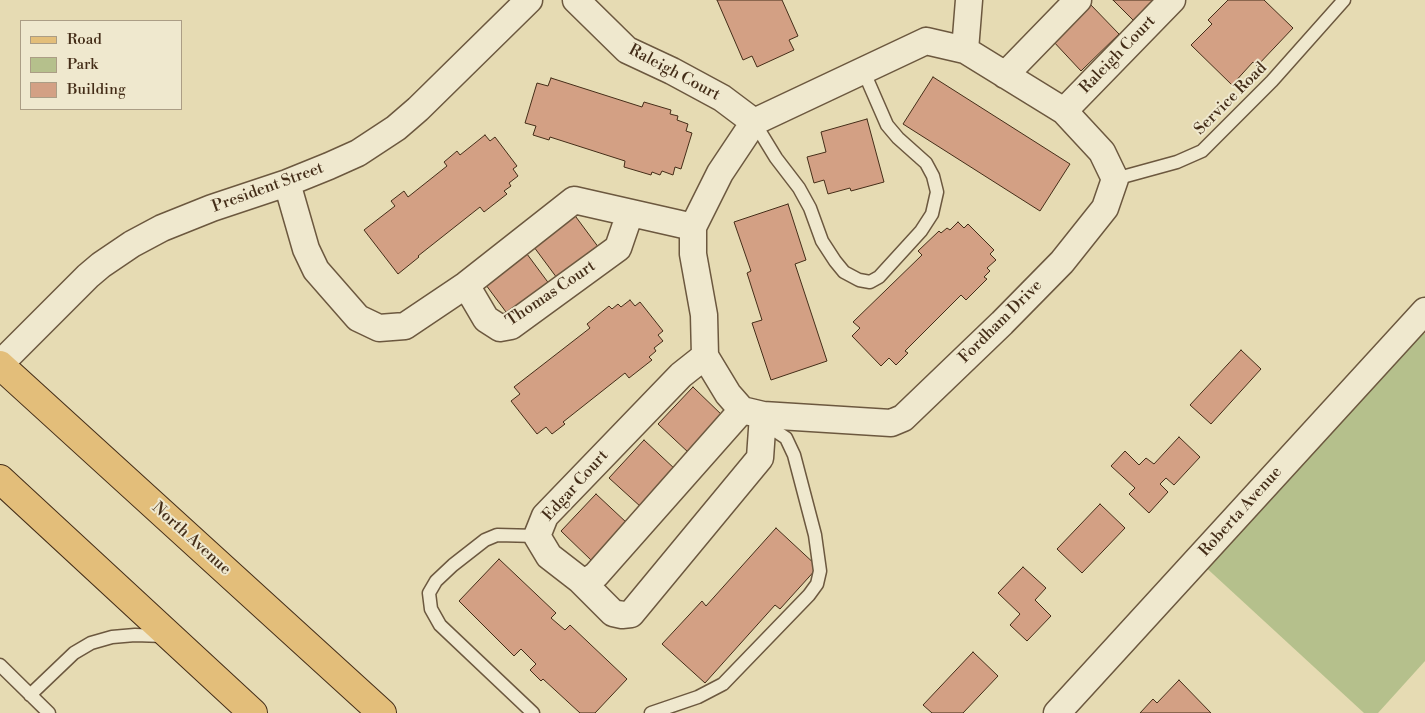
<!DOCTYPE html>
<style>
body{margin:0}
#map{position:relative;width:1425px;height:713px;overflow:hidden;background:#e6dbb3;font-family:"Libre Bodoni",serif}
canvas{display:block}
.legend{position:absolute;left:20px;top:20px;width:162px;height:90px;box-sizing:border-box;background:#efe8ce;border:1px solid #ab9d85;margin:0;padding:6px 9px;list-style:none;font-size:15px;color:#442d18}
.legend li{display:flex;align-items:center;gap:10px;height:25px}
.legend b{width:25px;border:1px solid #ab9d85}
</style>
<div id="map">
<canvas width="1425" height="713"></canvas>
<ul class="legend">
<li><b style="height:6px;background:#e3be7a"></b>Road</li>
<li><b style="height:14px;background:#b5c08c"></b>Park</li>
<li><b style="height:14px;background:#d3a084"></b>Building</li>
</ul>
</div>
<script>
const ctx = document.querySelector('canvas').getContext('2d');
ctx.lineJoin = 'round';
function paint(path, color) { ctx.fillStyle = color; ctx.fill(path, 'evenodd'); }
const shape = rows => new Path2D(rows.map(r => 'M' + r).join(''));
function stroke(path, color, width, dash) { ctx.strokeStyle = color; ctx.lineWidth = width; ctx.lineCap = dash ? 'butt' : 'round'; ctx.setLineDash(dash || []); ctx.stroke(path); }
function label(font, color, halo, rows, align = 'center') {
  ctx.font = font + ' "Libre Bodoni",serif'; ctx.lineWidth = 4; ctx.setLineDash([]); ctx.textBaseline = 'middle'; ctx.strokeStyle = halo; ctx.fillStyle = color; for (const [text, x, y, turn = 0] of rows) {
    ctx.save(); ctx.translate(x, y); ctx.rotate((+turn || 0) * Math.PI / 180); ctx.textAlign = isNaN(turn) ? turn : align; if (halo) ctx.strokeText(text, 0, 0); ctx.fillText(text, 0, 0); ctx.restore();
  }
}
paint(shape([
 [1418,328,1425,334,1425,661,1378,713,1364,713,1201,563]
]), '#b5c08c');
const building = shape([
 [717,0,782,0,798,36,789,40,794,50,757,67,752,56,743,60,717,0],
 [1113,0,1154,0,1133,20,1113,0],
 [1228,0,1264,0,1293,28,1257,66,1253,62,1232,85,1191,45,1212,24,1208,20,1228,0],
 [1089,3,1119,34,1081,71,1052,40,1089,3],
 [933,77,1070,164,1040,211,903,124,933,77],
 [551,78,642,107,644,102,671,110,670,114,678,116,677,120,688,124,686,131,692,133,681,169,675,167,673,175,662,171,660,175,652,172,651,175,624,167,625,161,550,137,549,140,533,135,536,126,525,123,537,83,548,86,551,78],
 [867,119,884,182,851,191,850,188,828,194,824,180,814,183,807,157,826,152,821,132,867,119],
 [485,135,490,141,495,137,517,166,513,169,518,176,509,183,511,186,504,191,507,194,484,212,480,207,418,256,419,257,398,274,364,230,395,206,391,201,404,191,408,197,447,166,444,162,457,151,460,155,485,135],
 [788,204,806,260,795,264,827,361,771,380,752,323,762,320,747,273,751,271,734,222,788,204],
 [573,213,599,248,557,278,531,243,573,213],
 [958,222,964,228,968,224,994,250,990,254,996,260,987,268,990,271,984,277,987,279,966,300,961,295,905,351,908,353,896,365,889,358,881,366,852,336,860,328,853,322,922,255,918,251,939,231,941,233,947,228,950,230,958,222],
 [524,250,550,285,509,316,483,281,524,250],
 [630,300,635,306,640,302,663,331,658,335,663,341,654,348,656,351,649,357,652,360,629,378,625,373,563,422,565,424,552,434,546,427,537,434,511,401,520,394,514,387,590,328,587,324,609,306,612,309,618,304,621,307,630,300],
 [1241,350,1261,369,1211,424,1190,405,1241,350],
 [693,387,724,417,689,453,658,424,693,387],
 [1179,437,1200,457,1174,485,1166,478,1160,484,1168,492,1149,513,1129,494,1135,488,1111,466,1125,451,1139,465,1146,458,1154,464,1179,437],
 [644,440,676,470,641,507,609,478,644,440],
 [596,494,627,523,592,561,561,531,596,494],
 [1100,504,1125,528,1082,573,1057,549,1100,504],
 [776,528,818,567,780,609,775,605,705,683,662,644,702,601,706,606,776,528],
 [499,559,556,613,551,618,565,630,570,625,627,679,595,713,580,713,543,679,541,681,530,670,536,664,521,649,514,656,459,601,499,559],
 [1023,567,1046,588,1035,600,1051,616,1027,641,1010,625,1020,614,998,593,1023,567],
 [973,652,998,676,963,713,932,713,923,705,973,652],
 [1179,680,1211,713,1140,713,1153,699,1157,703,1179,680]
]);
paint(building, '#d3a084');
stroke(building, '#442d18', 1);
const service = shape([
 [754,122,776,158,799,188,810,208,822,241,835,261,844,272,859,280,870,282,879,277,921,231,932,214,937,192,933,176,926,163,898,138,887,125,863,70],
 [1115,179,1177,162,1202,151,1272,81,1344,0],
 [0,665,49,713],
 [30,695,74,653,91,643,112,637,135,635,164,636],
 [533,713,440,625,431,609,429,593,436,581,453,565,485,540,497,535,537,536],
 [651,713,698,697,723,684,809,595,817,584,820,571,815,535,794,455,786,438,777,432,762,429]
]);
const minor = shape([
 [576,0,627,50,672,71,722,98,754,122],
 [926,41,965,50,1064,111,1102,152,1115,179,1105,208,1062,262,1002,323,903,418,891,423,763,415,742,410,728,394,705,356,704,315,693,254,693,227,720,173,754,122,926,41],
 [965,50,969,0],
 [1005,75,1078,0],
 [1064,111,1172,0],
 [287,183,306,249,316,270,358,318,379,328,405,326,466,285,574,200,693,227],
 [466,285,486,319,500,328,511,326,618,248,630,213],
 [705,356,681,375,545,516,537,536,549,556,580,580,589,580,596,575,742,410],
 [0,364,88,276,101,265,132,244,162,228,212,208,287,183,329,166,358,153,396,128,418,109,529,0],
 [580,580,613,613,622,615,631,614,760,458,763,415],
 [1057,713,1425,311]
]);
const primary = shape([
 [0,365,382,713],
 [0,479,253,713]
]);
stroke(service, '#6c583f', 15);
stroke(minor, '#6c583f', 29);
stroke(primary, '#442d18', 30);
stroke(service, '#efe8ce', 12);
stroke(minor, '#efe8ce', 26);
stroke(primary, '#e3be7a', 28);
label('16px', '#442d18', '#efe8ce', [
 ["Raleigh Court",1118,55,-46],
 ["Raleigh Court",674,73,28],
 ["Service Road",1231,99,-45],
 ["President Street",268,188,-20],
 ["Thomas Court",551,294,-34],
 ["Fordham Drive",1001,322,-45],
 ["Edgar Court",576,486,-48],
 ["Roberta Avenue",1241,512,-48],
 ["North Avenue",191,539,42]
]);
</script>
